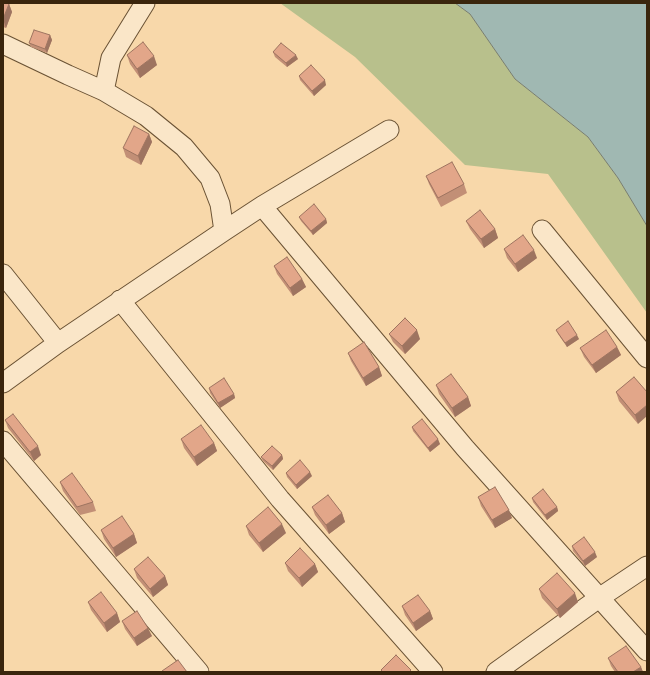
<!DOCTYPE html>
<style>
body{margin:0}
#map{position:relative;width:650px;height:675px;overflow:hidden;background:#f8d8aa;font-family:"EB Garamond",serif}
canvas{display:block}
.frame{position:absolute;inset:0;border:4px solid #3a250d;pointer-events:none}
</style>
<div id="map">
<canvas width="650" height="675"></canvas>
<div class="frame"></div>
</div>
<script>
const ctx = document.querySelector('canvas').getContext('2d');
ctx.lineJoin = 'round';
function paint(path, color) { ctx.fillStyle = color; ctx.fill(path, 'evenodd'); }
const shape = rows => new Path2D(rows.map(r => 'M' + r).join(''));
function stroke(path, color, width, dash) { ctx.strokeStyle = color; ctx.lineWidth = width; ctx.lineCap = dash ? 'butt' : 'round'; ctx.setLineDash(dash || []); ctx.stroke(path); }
paint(shape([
 [280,3,455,3,470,14,515,79,588,137,618,178,647,226,647,313,548,174,465,165,355,57]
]), '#b8c08c');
const water = shape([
 [455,3,647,3,647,226,618,178,588,137,515,79,470,14,455,3]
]);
paint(water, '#a0b8b2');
stroke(water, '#777d70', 1);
const street = shape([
 [3,44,68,75,104,91,146,116,184,147,210,178,220,204,224,231],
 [104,91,111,58,145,3],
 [262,206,465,448,647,651],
 [542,230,647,358],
 [3,274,58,343],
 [120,300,280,499,433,672],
 [3,383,58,343,224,231,262,206,389,130],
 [3,441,199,672],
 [496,672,599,598,647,566]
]);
stroke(street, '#6a5234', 21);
stroke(street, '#fae6c8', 19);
paint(shape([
 [3,3,9,4,12,12,6,28,3,27],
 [50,35,52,40,47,53,31,47,29,43],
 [273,52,298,59,287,67,275,57],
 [127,55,157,65,140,78,130,64],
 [299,76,326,85,314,96,300,80],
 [149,134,152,142,141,165,126,157,123,148],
 [426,176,464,184,467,193,441,207,429,184],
 [299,217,326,219,327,223,313,235,301,221],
 [466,221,495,229,498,238,484,248,470,229],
 [504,249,537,258,518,272,507,258],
 [274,266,302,279,306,287,293,296,277,274],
 [556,330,579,339,567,347,558,334],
 [389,334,420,339,405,354,393,342],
 [617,347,621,355,596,373,584,357,580,348],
 [348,353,379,367,382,376,366,386,351,361],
 [634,377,638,424,619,401,616,392],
 [436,385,468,397,471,406,455,417,439,394],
 [209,388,234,394,235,398,220,408,210,393],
 [5,420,41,455,34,461,8,428],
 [412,427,440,444,430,452,413,431],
 [181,439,214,443,217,451,197,466,184,448],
 [282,455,283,459,273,470,263,461,261,457],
 [286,473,312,476,297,489,287,477],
 [60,482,93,502,96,511,80,515,63,491],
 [478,497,512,518,495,528,481,506],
 [532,498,557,507,558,511,547,520,533,502],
 [312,507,342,513,345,522,329,534,315,515],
 [246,526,286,533,263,552,249,535],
 [101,530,134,534,137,543,116,557,104,539],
 [572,546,597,557,585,566,573,551],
 [285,563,315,564,318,572,302,587,288,571],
 [134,569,165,576,168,585,153,597,137,578],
 [539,589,578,602,560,618,542,598],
 [88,602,117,613,120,622,107,632,91,610],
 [402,606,430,611,433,619,416,631,405,615],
 [122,621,152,636,137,646,125,629],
 [608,658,641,667,643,672,615,672,611,666]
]), '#c28f76');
paint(shape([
 [9,4,12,12,6,28,3,19],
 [50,35,52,40,47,53,45,49],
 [296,55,298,59,287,67,286,63],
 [154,56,157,65,140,78,137,69],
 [325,80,326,85,314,96,312,91],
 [149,134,152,142,141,165,138,156],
 [326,219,327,223,313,235,311,231],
 [495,229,498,238,484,248,481,239],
 [534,250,537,258,518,272,515,264],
 [302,279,306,287,293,296,290,288],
 [417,330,420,339,405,354,402,346],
 [577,335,579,339,567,347,565,343],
 [617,347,621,355,596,373,592,365],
 [379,367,382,376,366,386,363,378],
 [234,394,235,398,220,408,218,403],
 [468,397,471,406,455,417,452,408],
 [647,405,647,416,638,424,635,415],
 [438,439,440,444,430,452,428,448],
 [214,443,217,451,197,466,194,457],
 [38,446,41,455,34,461,30,452],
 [282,455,283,459,273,470,272,466],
 [310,472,312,476,297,489,296,485],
 [557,507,558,511,547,520,545,515],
 [509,510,512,518,495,528,492,520],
 [342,513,345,522,329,534,326,525],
 [282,524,286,533,263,552,259,543],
 [134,534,137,543,116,557,113,548],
 [595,552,597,557,585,566,583,561],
 [315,564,318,572,302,587,299,578],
 [165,576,168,585,153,597,150,589],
 [575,593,578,602,560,618,557,609],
 [430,611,433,619,416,631,413,623],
 [117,613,120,622,107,632,104,623],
 [148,628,152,636,137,646,134,638],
 [641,667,643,672,633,672]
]), '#9e7460');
const building = shape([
 [3,3,7,3,9,4,3,19,3,3],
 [34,30,50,35,45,49,29,43,34,30],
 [143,42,154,56,137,69,127,55,143,42],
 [281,43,296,55,286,63,273,52,281,43],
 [311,65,325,80,312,91,299,76,311,65],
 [134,126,149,134,138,156,123,148,134,126],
 [452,162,464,184,438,198,426,176,452,162],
 [314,204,326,219,311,231,299,217,314,204],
 [480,210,495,229,481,239,466,221,480,210],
 [523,235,534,250,515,264,504,249,523,235],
 [287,257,302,279,290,288,274,266,287,257],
 [405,318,417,330,402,346,389,334,405,318],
 [568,321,577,335,565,343,556,330,568,321],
 [606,330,617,347,592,365,580,348,606,330],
 [364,342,379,367,363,378,348,353,364,342],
 [451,374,468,397,452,408,436,385,451,374],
 [634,377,647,392,647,405,635,415,616,392,634,377],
 [224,378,234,394,218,403,209,388,224,378],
 [13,414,38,446,30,452,5,420,13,414],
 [422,419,438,439,428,448,412,427,422,419],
 [201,425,214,443,194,457,181,439,201,425],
 [272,446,282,455,272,466,261,457,272,446],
 [300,460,310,472,296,485,286,473,300,460],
 [72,473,93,502,77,507,60,482,72,473],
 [495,487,509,510,492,520,478,497,495,487],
 [543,489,557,507,545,515,532,498,543,489],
 [328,495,342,513,326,525,312,507,328,495],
 [268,507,282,524,259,543,246,526,268,507],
 [122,516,134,534,113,548,101,530,122,516],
 [584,537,595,552,583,561,572,546,584,537],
 [300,548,315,564,299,578,285,563,300,548],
 [148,557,165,576,150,589,134,569,148,557],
 [557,573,575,593,557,609,539,589,557,573],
 [101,592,117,613,104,623,88,602,101,592],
 [418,595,430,611,413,623,402,606,418,595],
 [137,611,148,628,134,638,122,621,137,611],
 [626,646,641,667,633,672,618,672,608,658,626,646],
 [396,655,411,670,409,672,383,672,381,670,396,655],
 [178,660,187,672,162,672,162,671,178,660]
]);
paint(building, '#e2a689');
stroke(building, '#9e7460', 1);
</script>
